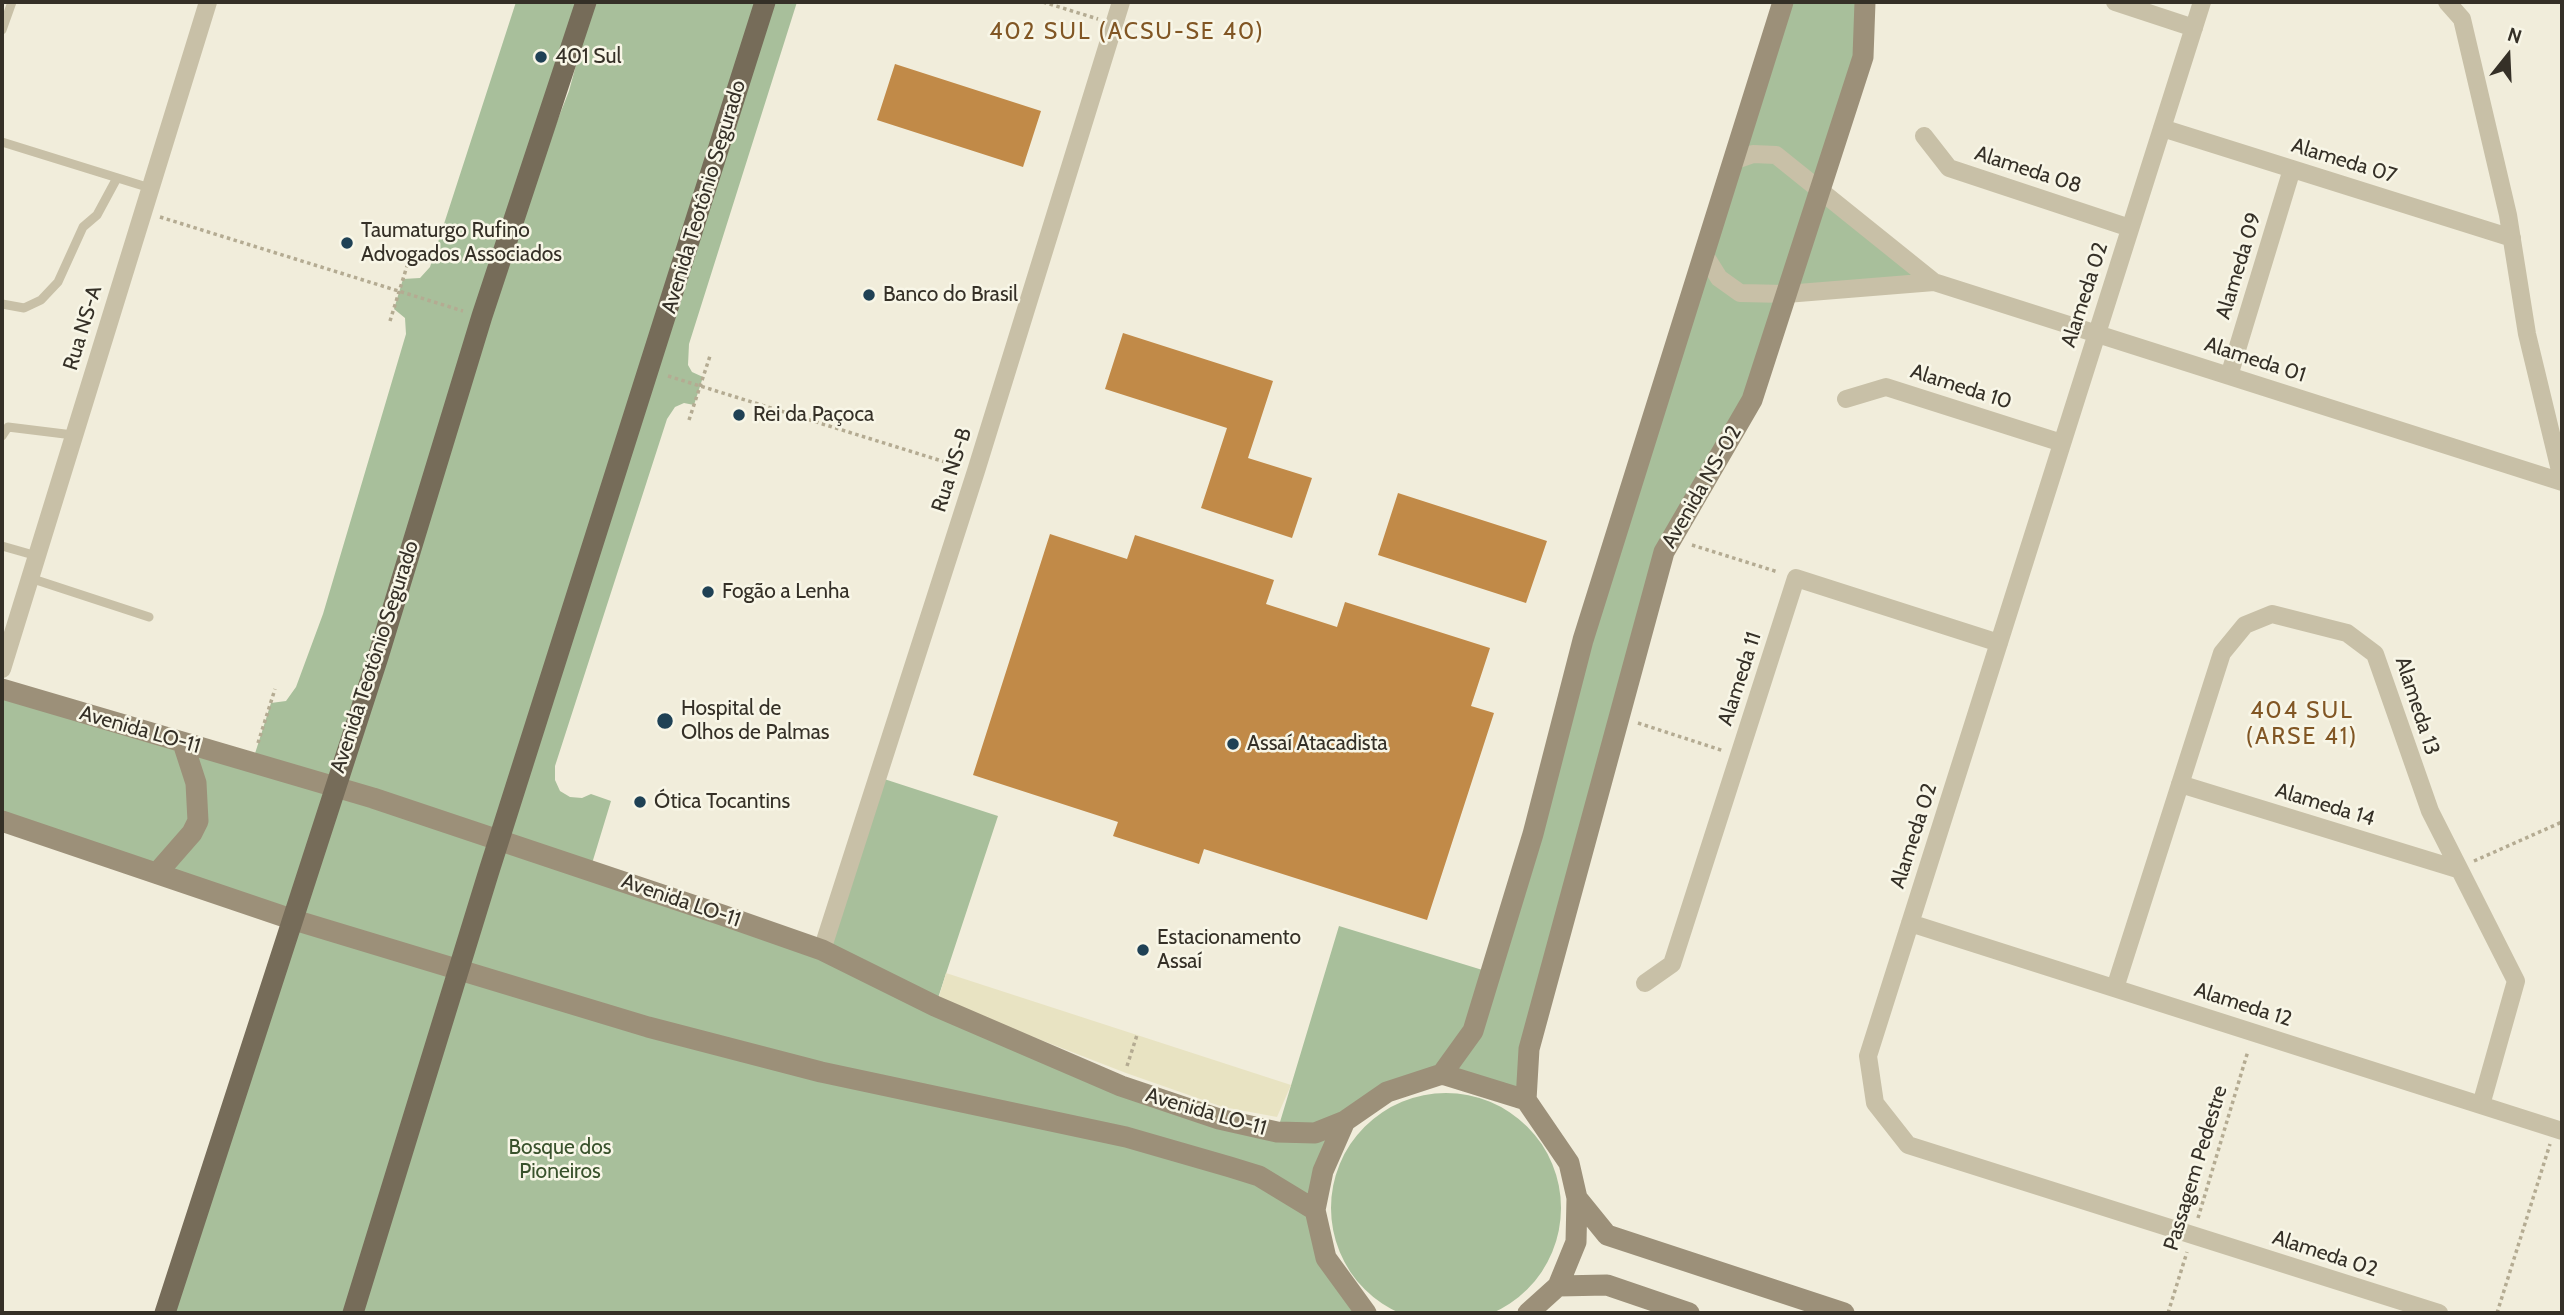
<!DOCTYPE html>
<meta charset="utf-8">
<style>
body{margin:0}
#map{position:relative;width:2564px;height:1315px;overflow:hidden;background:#f1eddb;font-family:Cabin,sans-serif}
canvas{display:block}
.frame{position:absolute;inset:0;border:4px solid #353027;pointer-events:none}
.north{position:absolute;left:2473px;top:21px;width:70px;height:70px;-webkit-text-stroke:5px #f8f6e7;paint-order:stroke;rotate:18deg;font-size:19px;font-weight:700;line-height:28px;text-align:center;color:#353027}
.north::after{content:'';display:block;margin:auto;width:24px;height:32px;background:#353027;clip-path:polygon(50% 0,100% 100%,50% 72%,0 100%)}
</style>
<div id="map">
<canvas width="2564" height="1315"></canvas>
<div class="frame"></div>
<div class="north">N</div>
</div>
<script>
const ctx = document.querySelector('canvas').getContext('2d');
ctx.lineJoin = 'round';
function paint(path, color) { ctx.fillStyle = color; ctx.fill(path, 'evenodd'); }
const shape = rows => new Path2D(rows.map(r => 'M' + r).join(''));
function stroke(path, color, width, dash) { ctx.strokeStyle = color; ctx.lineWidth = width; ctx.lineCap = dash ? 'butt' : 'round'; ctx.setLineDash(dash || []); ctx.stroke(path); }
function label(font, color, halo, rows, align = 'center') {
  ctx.font = font + ' Cabin,sans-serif'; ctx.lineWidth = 5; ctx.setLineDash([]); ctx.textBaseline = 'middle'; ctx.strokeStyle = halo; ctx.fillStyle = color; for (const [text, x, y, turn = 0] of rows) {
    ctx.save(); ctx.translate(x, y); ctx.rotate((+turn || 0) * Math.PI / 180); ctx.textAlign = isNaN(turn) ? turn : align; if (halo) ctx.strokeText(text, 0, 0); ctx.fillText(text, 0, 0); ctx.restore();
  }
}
paint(shape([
 [516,2,582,2,497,274,569,91,593,2,797,2,689,344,688,365,692,372,703,377,694,405,684,403,675,407,667,419,555,766,555,780,560,791,570,797,582,798,591,794,611,801,590,870,821,950,878,777,998,816,936,1004,1121,1086,1277,1132,1339,926,1489,972,1783,2,1865,2,1863,57,1820,191,1934,282,1786,294,1752,400,1664,552,1526,1100,1451,1075,1345,1121,1323,1171,1326,1258,1366,1313,165,1313,290,919,2,821,2,689,252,763,271,703,286,701,296,687,323,614,406,334,405,318,394,309,403,279,420,278,430,267],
 '1331 1208a115 115 0 1 1 230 0a115 115 0 1 1-230 0Z'
]), '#a8bf9b');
paint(shape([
 [946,973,1291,1085,1277,1117,1223,1107,1126,1073,938,1000]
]), '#e8e3c2');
paint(shape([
 [895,64,1041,111,1023,167,877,120],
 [1123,333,1273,381,1248,458,1312,478,1292,538,1201,508,1227,428,1105,389],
 [1398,493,1547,541,1526,603,1378,555],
 [1050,534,1127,559,1135,535,1274,580,1266,604,1337,627,1345,602,1490,648,1471,706,1494,713,1427,920,1204,849,1199,864,1113,836,1118,822,973,775]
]), '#c18a48');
stroke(shape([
 [1043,2,1098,19],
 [160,217,463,311],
 [390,321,407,266],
 [668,376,958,466],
 [689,420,710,356],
 [1692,545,1778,572],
 [1638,723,1724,751],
 [258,743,275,689],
 [2474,861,2562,822],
 [1127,1066,1137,1035],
 [2198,1218,2248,1051],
 [2168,1313,2187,1252],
 [2497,1313,2550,1144]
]), '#b4ab92', 3.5, [3.5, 3.5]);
stroke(shape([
 [2,30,12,2],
 [2,142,150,188],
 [2,304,24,308,41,300,58,282,83,227,97,215,117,178],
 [2,436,8,427,73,435],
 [2,546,37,556],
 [30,578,149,617]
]), '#c8c0a7', 9);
stroke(shape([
 [2115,2,2194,28],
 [2202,2,1868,1056,1875,1103,1908,1145,2439,1313],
 [2447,2,2462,19,2508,215,2527,334,2562,479],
 [2162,128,2512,238],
 [1924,136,1949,168,2130,228],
 [1733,161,1753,154,1776,155,1934,282,2562,482],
 [1704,254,1719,278,1740,293,1786,294,1934,282],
 [2229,376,2292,169],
 [1846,399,1886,387,2062,443],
 [2,669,208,2],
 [2180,784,2457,869],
 [1910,923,2562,1131],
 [822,950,976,471,1121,2],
 [1645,983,1672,964,1796,578,1999,643],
 [2115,988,2222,653,2245,625,2272,614,2347,633,2375,654,2430,811,2516,981,2481,1105]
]), '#c8c0a7', 18);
stroke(shape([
 [2,689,373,798,722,915,822,950,935,1006,1121,1086,1219,1119,1277,1132,1315,1133,1345,1121],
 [2,821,291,919,648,1027,821,1072,1126,1137,1230,1167,1259,1176,1315,1210],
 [157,873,192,833,198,821,196,783,183,743],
 [1442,1074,1473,1031,1533,834,1583,640,1783,2],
 [1526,1100,1529,1049,1664,552,1752,400,1863,57,1865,2],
 [1577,1198,1607,1235,1844,1313],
 [1558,1286,1607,1285,1689,1313],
 [1366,1313,1326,1258,1315,1210,1323,1171,1345,1121,1387,1092,1442,1074,1526,1100,1569,1163,1577,1198,1576,1242,1558,1286,1528,1313]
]), '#9c9079', 21);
stroke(shape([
 [165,1313,378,657,482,316,586,2],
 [353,1313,489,871,765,2]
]), '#766c59', 21);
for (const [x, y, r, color] of [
 [541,57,7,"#1f4155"],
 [347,243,7,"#1f4155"],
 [869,295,7,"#1f4155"],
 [739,415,7,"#1f4155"],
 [708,592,7,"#1f4155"],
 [665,721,9,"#1f4155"],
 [1233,744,7,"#1f4155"],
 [640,802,7,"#1f4155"],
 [1143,950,7,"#1f4155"]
]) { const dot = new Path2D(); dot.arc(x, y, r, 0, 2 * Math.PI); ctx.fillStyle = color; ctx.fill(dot); stroke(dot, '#f8f6e7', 2.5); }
label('21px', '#353027', '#f8f6e7', [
 ["401 Sul",555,57],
 ["Taumaturgo Rufino",361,231],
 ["Advogados Associados",361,255],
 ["Banco do Brasil",883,295],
 ["Rei da Paçoca",753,415],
 ["Fogão a Lenha",722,592],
 ["Hospital de",681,709],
 ["Olhos de Palmas",681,733],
 ["Assaí Atacadista",1247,744],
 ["Ótica Tocantins",654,802],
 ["Estacionamento",1157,938],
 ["Assaí",1157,962]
], 'left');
label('21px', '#353027', '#f8f6e7', [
 ["Alameda 07",2344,161,17],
 ["Alameda 08",2028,170,18],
 ["Avenida Teotônio Segurado",704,197,-73],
 ["Alameda 09",2239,266,-73],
 ["Alameda 02",2085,295,-72],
 ["Rua NS-A",83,328,-73],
 ["Alameda 01",2255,360,18],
 ["Alameda 10",1961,387,18],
 ["Rua NS-B",952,470,-72],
 ["Avenida NS-02",1702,487,-60],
 ["Avenida Teotônio Segurado",375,657,-72],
 ["Alameda 11",1740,679,-72],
 ["Alameda 13",2417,706,72],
 ["Avenida LO-11",140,730,16],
 ["Alameda 14",2325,805,17],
 ["Alameda 02",1914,836,-72],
 ["Avenida LO-11",681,901,19],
 ["Alameda 12",2243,1005,18],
 ["Avenida LO-11",1206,1112,16],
 ["Passagem Pedestre",2196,1168,-73],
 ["Alameda 02",2325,1254,18]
]);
label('21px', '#39522c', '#f8f6e7', [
 ["Bosque dos",560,1148],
 ["Pioneiros",560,1172]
]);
ctx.letterSpacing = '2px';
label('23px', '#815624', '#f8f6e7', [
 ["402 SUL (ACSU-SE 40)",1127,32],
 ["404 SUL",2302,711],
 ["(ARSE 41)",2302,737]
]);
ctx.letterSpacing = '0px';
</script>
